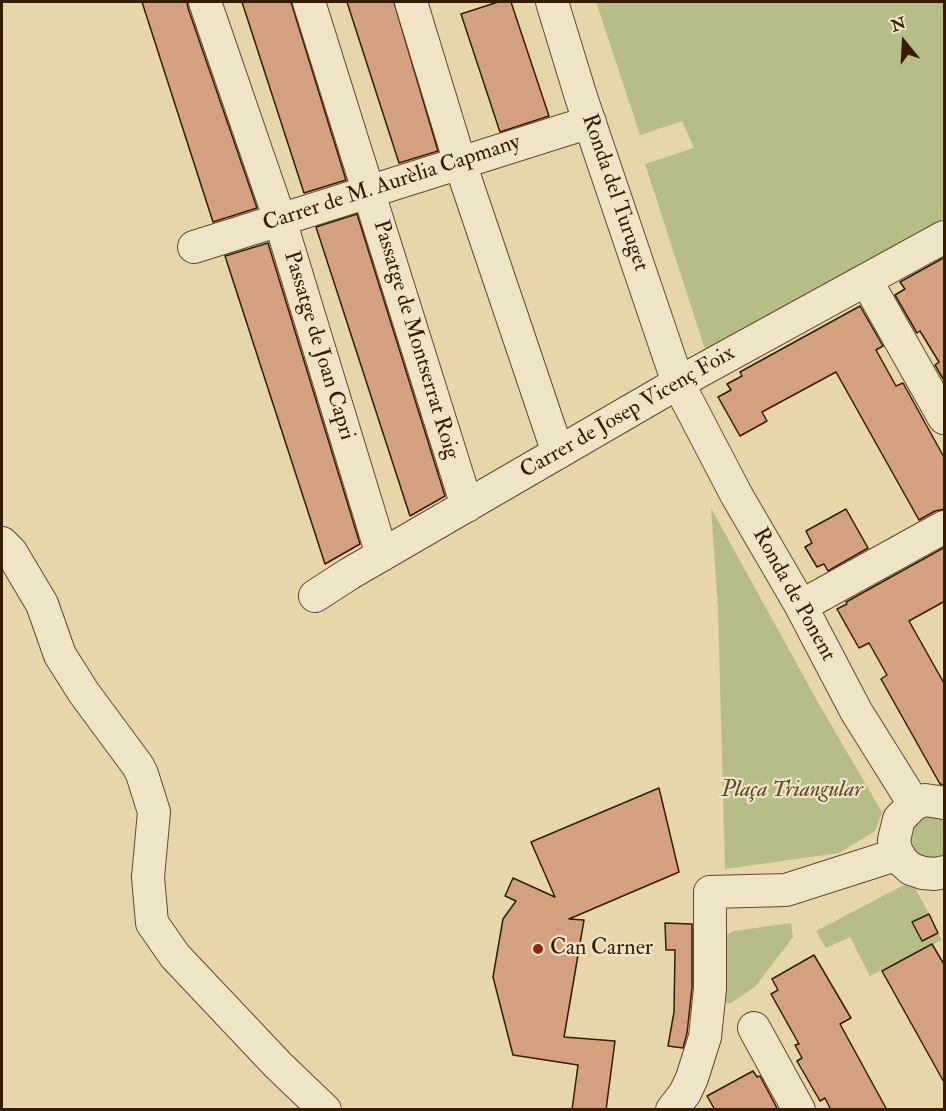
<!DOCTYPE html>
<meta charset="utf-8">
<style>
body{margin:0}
#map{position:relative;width:946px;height:1111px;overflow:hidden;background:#e7d6aa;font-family:"IM FELL Double Pica",serif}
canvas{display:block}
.frame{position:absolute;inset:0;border:3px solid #351c00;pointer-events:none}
.north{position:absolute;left:874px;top:12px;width:60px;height:60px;-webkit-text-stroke:4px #efe4c8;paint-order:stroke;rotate:342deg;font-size:16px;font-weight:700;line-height:24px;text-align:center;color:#351c00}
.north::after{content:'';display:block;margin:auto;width:21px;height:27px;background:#351c00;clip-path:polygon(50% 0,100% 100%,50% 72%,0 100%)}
</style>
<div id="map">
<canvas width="946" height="1111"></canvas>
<div class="frame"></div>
<div class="north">N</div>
</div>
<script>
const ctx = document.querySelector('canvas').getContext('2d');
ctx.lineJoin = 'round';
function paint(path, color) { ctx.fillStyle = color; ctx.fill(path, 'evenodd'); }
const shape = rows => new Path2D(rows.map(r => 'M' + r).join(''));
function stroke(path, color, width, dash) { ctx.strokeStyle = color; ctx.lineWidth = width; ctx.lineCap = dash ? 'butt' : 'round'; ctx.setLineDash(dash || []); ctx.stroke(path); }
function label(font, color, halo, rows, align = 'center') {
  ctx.font = font + ' "IM FELL Double Pica",serif'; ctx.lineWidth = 4.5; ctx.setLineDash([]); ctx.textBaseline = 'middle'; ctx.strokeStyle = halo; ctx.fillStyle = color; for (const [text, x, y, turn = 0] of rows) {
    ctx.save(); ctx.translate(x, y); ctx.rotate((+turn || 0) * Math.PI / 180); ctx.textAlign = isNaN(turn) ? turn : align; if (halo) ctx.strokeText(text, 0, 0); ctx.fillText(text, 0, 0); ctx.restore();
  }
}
paint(shape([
 [596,2,944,2,944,218,705,349,645,164,694,148,682,121,640,135],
 [711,508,820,706,882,812,875,831,839,853,725,869,718,608],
 [921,816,944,818,944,855,942,857,935,859,921,858,910,848,910,826],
 [904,885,915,888,929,914,912,922,922,941,938,933,942,940,870,976,850,937,826,948,816,931],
 [791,923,793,937,755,987,731,1003,726,1003,727,935,734,931]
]), '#b7bd87');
const building = shape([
 [142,2,187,2,188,8,257,208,213,222,142,2],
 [242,2,291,2,346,180,304,193,242,2],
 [347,2,394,2,438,151,399,163,347,2],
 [498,2,511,2,549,116,500,132,461,14,498,2],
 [357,214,445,496,410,516,316,227,357,214],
 [268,243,360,544,325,564,225,256,268,243],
 [945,257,945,382,935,365,939,362,920,331,917,333,895,295,905,289,900,282,945,257],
 [860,306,883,346,876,350,896,386,903,383,945,459,945,509,935,511,919,520,836,372,762,412,767,421,740,436,718,397,731,390,727,384,742,376,740,372,860,306],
 [846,509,868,548,828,571,824,564,817,567,805,547,812,543,806,531,846,509],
 [945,547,945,601,909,621,945,685,945,785,940,784,881,679,887,675,869,643,859,648,837,609,847,604,846,602,945,547],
 [659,788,679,872,569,919,584,920,564,1037,615,1041,606,1110,572,1110,578,1065,513,1055,493,977,503,919,516,901,505,896,513,878,555,897,531,842,659,788],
 [929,914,938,933,922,941,912,922,929,914],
 [665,923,692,924,692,988,687,1033,683,1048,668,1046,674,1012,675,950,666,950,665,923],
 [932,944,945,966,945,1084,882,971,932,944],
 [814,955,851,1018,840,1024,887,1110,831,1110,825,1098,820,1101,797,1061,802,1058,795,1045,799,1044,771,994,778,990,772,979,814,955],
 [753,1071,757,1077,760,1076,778,1110,715,1110,707,1096,753,1071]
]);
paint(building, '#d4a180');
stroke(building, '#351c00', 1.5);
const minor = shape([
 [205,2,280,220,382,555],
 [309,2,467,506],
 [411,2,460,163,558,453],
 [552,2,581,97,678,383,737,496,801,606,856,711,914,804],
 [194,247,590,122],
 [866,280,944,418],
 [2,543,11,552,42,604,60,655,84,693,138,766,142,774,154,812,148,877,152,923,175,956,278,1065,325,1110],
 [315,596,349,574,678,383,944,237],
 [801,606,944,527],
 [944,803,925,800,914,804,899,819,894,840,896,850,902,861,911,869,923,873,935,874,944,872],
 [754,1028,799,1110],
 [672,1110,685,1093,692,1078,705,1037,710,989,710,892,786,890,886,858,896,850]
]);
stroke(minor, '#624a2a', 34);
stroke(minor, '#efe4c8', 32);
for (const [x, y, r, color] of [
 [538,949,6,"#8f2418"]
]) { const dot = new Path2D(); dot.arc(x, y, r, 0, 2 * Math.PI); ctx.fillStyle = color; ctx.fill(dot); stroke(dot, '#efe4c8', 2); }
label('22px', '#351c00', '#efe4c8', [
 ["Carrer de M. Aurèlia Capmany",392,184,-18],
 ["Ronda del Turuget",614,193,71],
 ["Passatge de Montserrat Roig",415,340,73],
 ["Passatge de Joan Capri",318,346,73],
 ["Carrer de Josep Vicenç Foix",628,413,-30],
 ["Ronda de Ponent",793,595,61]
]);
label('italic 22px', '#5c4c28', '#efe4c8', [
 ["Plaça Triangular",792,791]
]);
label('22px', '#351c00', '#efe4c8', [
 ["Can Carner",550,949]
], 'left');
</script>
